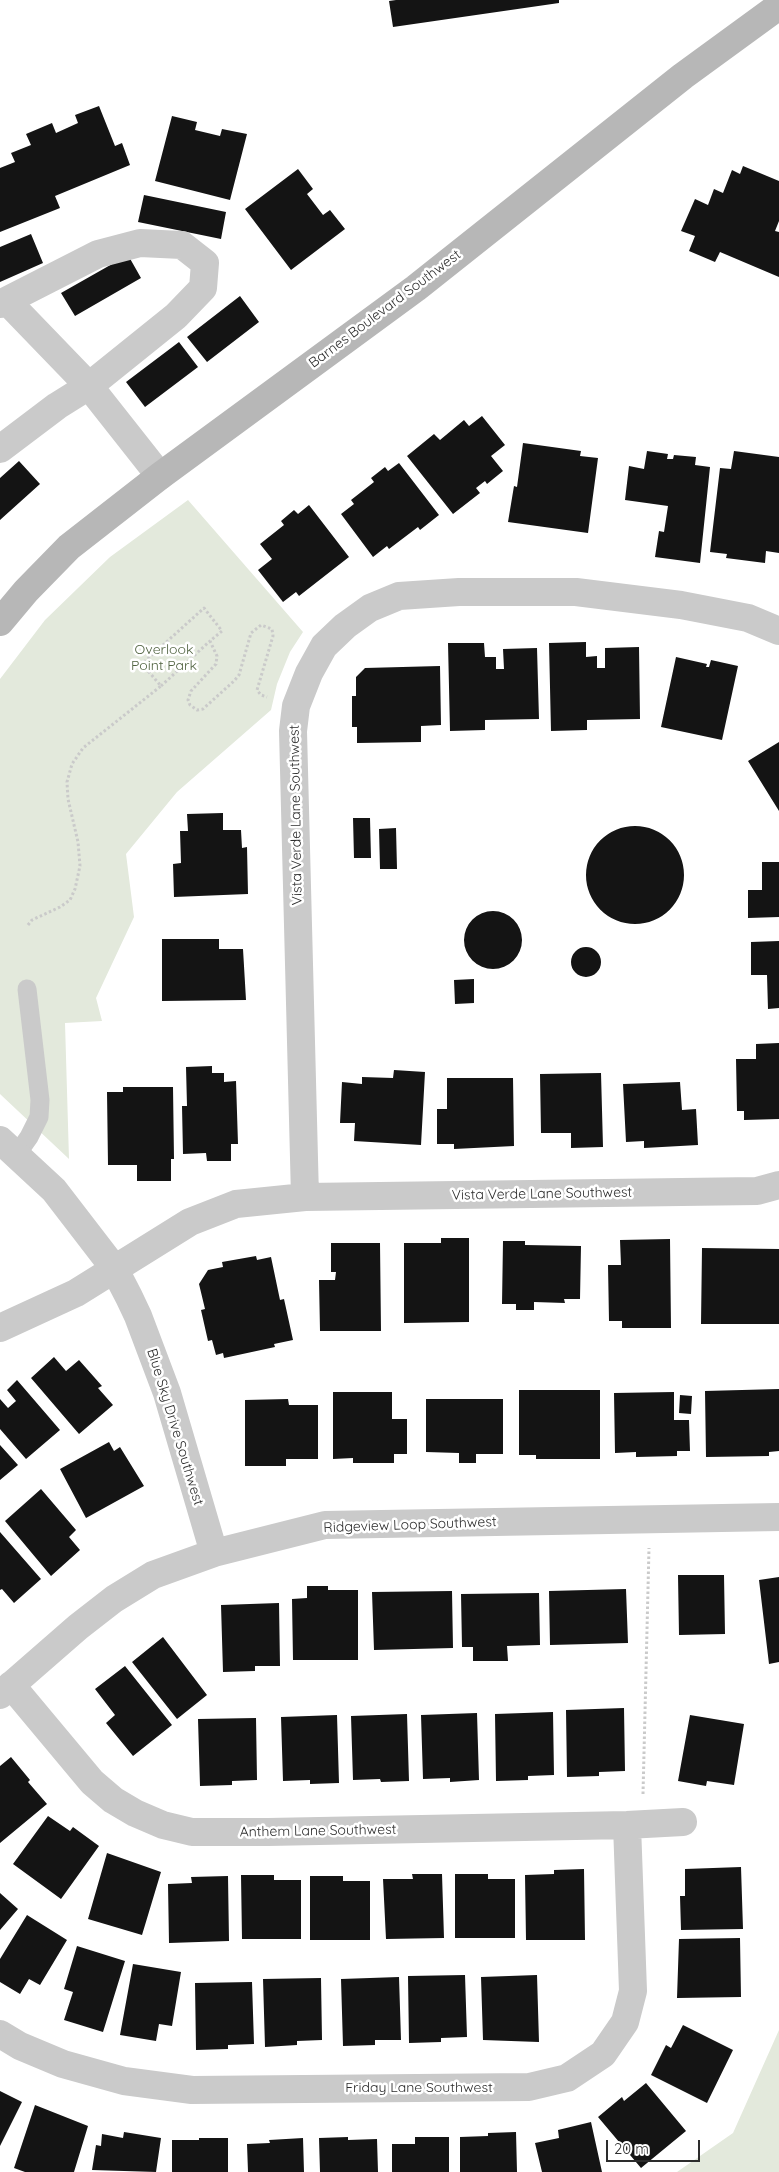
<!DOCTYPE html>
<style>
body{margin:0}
#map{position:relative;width:779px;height:2172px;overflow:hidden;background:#fff;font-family:Quicksand,sans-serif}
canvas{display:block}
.scale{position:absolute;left:606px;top:2140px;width:94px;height:22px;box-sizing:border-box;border:2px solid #2d2d2d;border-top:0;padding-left:6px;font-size:15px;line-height:18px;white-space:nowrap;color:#2d2d2d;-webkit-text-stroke:4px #fff;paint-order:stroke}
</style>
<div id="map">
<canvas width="779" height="2172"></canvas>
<div class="scale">20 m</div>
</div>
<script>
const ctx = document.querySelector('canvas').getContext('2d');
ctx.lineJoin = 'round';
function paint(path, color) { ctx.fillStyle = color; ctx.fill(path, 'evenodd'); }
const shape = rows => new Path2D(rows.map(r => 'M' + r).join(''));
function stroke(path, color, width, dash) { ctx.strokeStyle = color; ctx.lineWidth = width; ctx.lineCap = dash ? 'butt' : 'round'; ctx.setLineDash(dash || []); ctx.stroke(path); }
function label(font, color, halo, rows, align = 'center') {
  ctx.font = font + ' Quicksand,sans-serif'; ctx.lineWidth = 5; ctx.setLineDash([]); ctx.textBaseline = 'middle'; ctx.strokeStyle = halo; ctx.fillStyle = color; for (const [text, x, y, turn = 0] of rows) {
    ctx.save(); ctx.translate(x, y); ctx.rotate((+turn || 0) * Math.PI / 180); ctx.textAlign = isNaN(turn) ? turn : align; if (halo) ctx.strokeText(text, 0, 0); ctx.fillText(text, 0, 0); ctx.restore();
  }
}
paint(shape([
 [188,500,303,632,290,652,277,684,271,710,177,792,126,854,134,917,96,998,102,1021,65,1023,69,1159,0,1094,0,679,45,620,110,557],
 [779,2030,779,2172,677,2172,733,2133]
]), '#e3e9dc');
paint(shape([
 [396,0,559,0,559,3,393,27,389,1],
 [99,106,115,146,122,143,130,165,55,196,60,208,0,232,0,168,15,162,11,153,31,145,26,134,52,123,56,133,78,123,75,115],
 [172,116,197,122,195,130,220,136,222,129,247,134,230,200,155,181],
 [743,166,779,181,779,221,775,231,779,232,779,277,720,252,715,262,689,251,695,236,681,231,695,199,708,205,714,189,723,193,732,170,740,174],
 [298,169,313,189,307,194,323,215,330,210,345,229,291,270,245,209],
 [144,195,226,212,221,239,138,222],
 [31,234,43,263,0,282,0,247],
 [128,255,141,278,75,316,61,293],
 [240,296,259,322,207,362,187,337],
 [179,342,198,367,145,407,126,382],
 [482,416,505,445,491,456,503,471,487,484,485,481,476,488,480,493,453,514,407,456,434,434,440,440,464,420,469,426],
 [523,443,581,451,580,456,598,458,588,533,508,522,514,486,517,487],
 [647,451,668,454,667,459,673,459,674,455,696,457,695,465,710,467,700,563,655,557,659,531,664,532,668,506,625,500,629,466,644,469],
 [734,451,779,457,779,553,766,551,765,563,726,558,727,554,710,552,720,468,731,469],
 [19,461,40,484,0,520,0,478],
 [399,463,439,515,420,530,418,527,389,549,387,546,373,557,341,514,354,504,351,500,374,482,371,478,385,467,388,471],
 [309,505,349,557,299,596,296,592,283,602,258,570,272,559,260,544,284,525,281,521,294,510,298,514],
 [586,642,586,657,597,656,597,668,605,668,605,648,639,647,640,719,587,720,587,730,551,731,549,643],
 [448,643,484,643,485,657,496,657,496,669,504,669,503,649,537,648,539,719,485,720,485,730,450,731],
 [676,657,707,664,706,667,709,667,711,660,738,666,722,740,661,727],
 [440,666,441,725,421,726,421,742,357,743,357,727,352,727,352,696,356,696,356,677,365,668],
 [779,742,779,811,748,761],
 [223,813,223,830,241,830,242,848,247,847,248,894,174,897,173,864,181,863,180,831,188,831,187,814],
 [353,818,370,818,371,858,354,858],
 '586 875a49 49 0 1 1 98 0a49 49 0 1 1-98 0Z',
 [396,828,397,869,380,869,379,829],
 [762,862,779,862,779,917,748,918,748,890,762,890],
 '464 940a29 29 0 1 1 58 0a29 29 0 1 1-58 0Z',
 [162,939,219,939,219,949,243,949,246,1000,162,1001],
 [779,941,779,1008,768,1009,767,975,751,975,751,942],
 '571 962a15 15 0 1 1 30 0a15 15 0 1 1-30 0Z',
 [474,979,474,1003,455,1004,454,980],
 [779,1043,779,1119,744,1120,744,1111,737,1111,736,1059,756,1059,756,1044],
 [212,1066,212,1073,224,1073,224,1082,236,1081,238,1144,231,1144,231,1161,207,1161,206,1153,183,1154,182,1106,187,1106,186,1067],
 [394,1070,425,1072,421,1145,354,1141,355,1123,340,1123,342,1082,362,1084,362,1077,393,1078],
 [601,1073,603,1147,571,1148,571,1133,541,1133,540,1074],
 [447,1078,513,1078,514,1146,454,1149,454,1144,437,1144,437,1109,447,1109],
 [680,1082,682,1110,696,1109,698,1145,644,1148,644,1141,626,1142,623,1084],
 [123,1087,173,1087,174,1159,171,1159,171,1181,137,1181,137,1165,108,1165,107,1092,123,1092],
 [441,1238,469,1238,469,1322,404,1323,404,1243,441,1243],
 [670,1239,671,1328,622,1328,622,1321,609,1321,608,1265,621,1265,620,1240],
 [503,1241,525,1241,525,1245,581,1246,580,1299,564,1299,565,1303,534,1302,534,1310,516,1310,516,1304,502,1304],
 [331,1243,380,1243,381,1331,320,1331,319,1280,335,1280,336,1272,331,1272],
 [702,1248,779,1249,779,1324,701,1324],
 [256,1256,257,1260,271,1257,280,1300,284,1299,293,1340,274,1344,275,1347,224,1358,223,1353,216,1355,212,1340,208,1341,201,1310,205,1309,199,1284,208,1270,223,1267,222,1262],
 [54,1357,66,1371,79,1360,102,1386,98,1388,113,1405,79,1434,31,1378],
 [17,1380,60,1430,26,1459,0,1429,0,1399,8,1408,16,1401,7,1390],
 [779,1389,779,1451,769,1452,769,1456,706,1457,705,1391],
 [519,1390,600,1390,600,1459,536,1459,536,1455,519,1455],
 [333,1392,392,1392,392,1419,407,1419,407,1454,394,1454,394,1463,353,1463,353,1458,333,1459],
 [674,1392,674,1420,689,1420,690,1451,677,1451,677,1456,636,1457,636,1452,615,1453,614,1393],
 [680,1395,692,1396,691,1414,679,1413],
 [288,1399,289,1405,318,1405,318,1459,286,1459,286,1466,245,1466,245,1400],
 [426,1399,503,1399,503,1454,476,1454,476,1463,459,1463,459,1453,426,1452],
 [109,1442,114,1451,120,1447,144,1486,86,1518,60,1469],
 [0,1445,18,1465,0,1480],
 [41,1489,76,1530,69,1537,80,1550,51,1576,5,1521],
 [0,1532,41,1579,14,1603,2,1589,0,1590],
 [678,1575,724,1575,725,1634,679,1635],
 [779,1577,779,1662,769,1664,759,1580],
 [307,1586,328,1586,328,1590,358,1590,358,1660,293,1660,292,1599,307,1598],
 [626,1589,628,1643,550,1645,549,1591],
 [452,1591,453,1648,374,1650,372,1592],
 [539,1593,540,1645,507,1646,508,1661,473,1661,473,1647,462,1647,461,1594],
 [279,1603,280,1666,255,1666,255,1671,223,1672,221,1605],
 [163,1637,207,1695,177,1719,132,1662],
 [125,1666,172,1725,133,1756,106,1723,115,1715,95,1689],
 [624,1708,625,1771,599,1772,599,1776,567,1777,566,1710],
 [553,1712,554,1775,528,1776,528,1780,496,1781,495,1714],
 [477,1713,479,1780,450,1782,450,1778,423,1779,421,1715],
 [407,1714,409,1781,381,1782,380,1779,353,1780,351,1716],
 [337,1715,339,1783,310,1784,310,1780,283,1781,281,1717],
 [690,1715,744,1724,734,1785,707,1781,706,1786,678,1781],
 [256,1718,257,1780,232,1781,232,1785,200,1786,198,1719],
 [11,1757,30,1780,28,1782,47,1804,0,1843,0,1766],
 [48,1816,70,1831,73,1827,99,1846,61,1899,13,1864],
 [107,1853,161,1872,142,1935,88,1919],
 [741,1867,743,1929,681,1930,680,1896,685,1896,685,1869],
 [584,1869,585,1940,526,1940,525,1875,554,1874,554,1870],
 [412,1874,442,1874,444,1938,386,1939,383,1879,413,1879],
 [455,1874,488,1874,488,1879,515,1879,515,1938,455,1938],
 [241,1875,274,1875,274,1880,301,1880,301,1939,242,1939],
 [228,1876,229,1941,169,1943,168,1884,192,1883,191,1877],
 [310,1876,343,1876,343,1881,370,1881,370,1940,310,1940],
 [0,1893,18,1909,0,1930],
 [27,1915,67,1940,40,1985,29,1979,20,1994,0,1982,0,1959],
 [740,1938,741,1997,677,1998,679,1939],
 [77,1946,125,1961,103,2032,64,2020,73,1992,64,1989],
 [133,1964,181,1972,172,2026,159,2024,156,2041,120,2035],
 [465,1975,467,2037,441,2038,441,2042,409,2043,408,1976],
 [537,1975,539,2042,483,2040,481,1977],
 [399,1977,401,2040,375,2040,375,2045,343,2046,341,1979],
 [321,1978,322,2040,297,2041,297,2045,265,2047,263,1979],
 [252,1982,254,2044,228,2045,228,2049,196,2050,195,1983],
 [683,2025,733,2050,707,2103,651,2075,666,2045,671,2048],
 [646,2083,686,2131,641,2168,598,2117,622,2097,624,2101],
 [0,2091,22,2102,0,2146],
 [35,2105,88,2126,74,2172,25,2172,14,2168],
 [591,2122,602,2172,542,2172,535,2143,559,2138,558,2130],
 [124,2132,161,2138,156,2172,92,2170,96,2145,101,2146,102,2134,123,2138],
 [516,2132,517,2172,460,2172,460,2137,488,2136,488,2133],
 [348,2137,348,2140,377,2139,378,2172,320,2172,319,2138],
 [415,2137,449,2137,449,2172,392,2172,392,2144,415,2144],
 [199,2138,228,2138,228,2172,172,2172,172,2140,199,2140],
 [303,2138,304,2172,248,2172,247,2144,270,2143,269,2140]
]), '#141414');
stroke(shape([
 [161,686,210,641],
 [28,925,32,920,60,907,70,900,75,889,80,866,78,842,68,799,67,782,72,764,83,748,161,686,142,664,204,608,222,631,210,641,217,656,216,664,191,691,188,700,190,705,197,710,203,709,234,681,239,675,251,633,261,625,272,629,273,636,257,690,261,695,267,697],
 [643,1794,649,1548]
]), '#cacaca', 3, [2.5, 2.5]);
stroke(shape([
 [17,1154,29,1137,39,1117,40,1100,27,989]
]), '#cacaca', 19);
stroke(shape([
 [7,301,89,386,160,476],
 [0,304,98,254,140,243,182,245,205,263,203,288,176,316,89,386,57,406,0,449],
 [0,1140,54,1190,114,1268,129,1297,138,1316,167,1393,214,1553],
 [305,1197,293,731,296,706,309,673,324,646,345,626,370,608,399,596,459,592,576,592,681,605,748,618,779,631],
 [0,1328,76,1293,190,1222,236,1204,305,1197,757,1191,779,1185],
 [11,1685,92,1782,113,1800,135,1813,163,1825,192,1832,268,1832,627,1825,683,1822],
 [0,1695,78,1627,114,1599,153,1575,214,1553,325,1525,779,1517],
 [0,2034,20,2046,63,2064,124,2081,192,2090,529,2087,567,2078,603,2054,625,2022,633,1991,627,1825]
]), '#cacaca', 28);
stroke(shape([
 [0,622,26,591,69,547,160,476,416,288,683,76,779,6]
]), '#b7b7b7', 28);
label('14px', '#2d2d2d', '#fff', [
 ["Barnes Boulevard Southwest",385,309,-37],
 ["Vista Verde Lane Southwest",296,815,-91],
 ["Vista Verde Lane Southwest",542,1194,-1],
 ["Blue Sky Drive Southwest",175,1427,73],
 ["Ridgeview Loop Southwest",410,1525,-2],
 ["Anthem Lane Southwest",318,1831,-1],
 ["Friday Lane Southwest",419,2088]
]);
label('14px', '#506340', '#fff', [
 ["Overlook",164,650],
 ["Point Park",164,666]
]);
</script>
